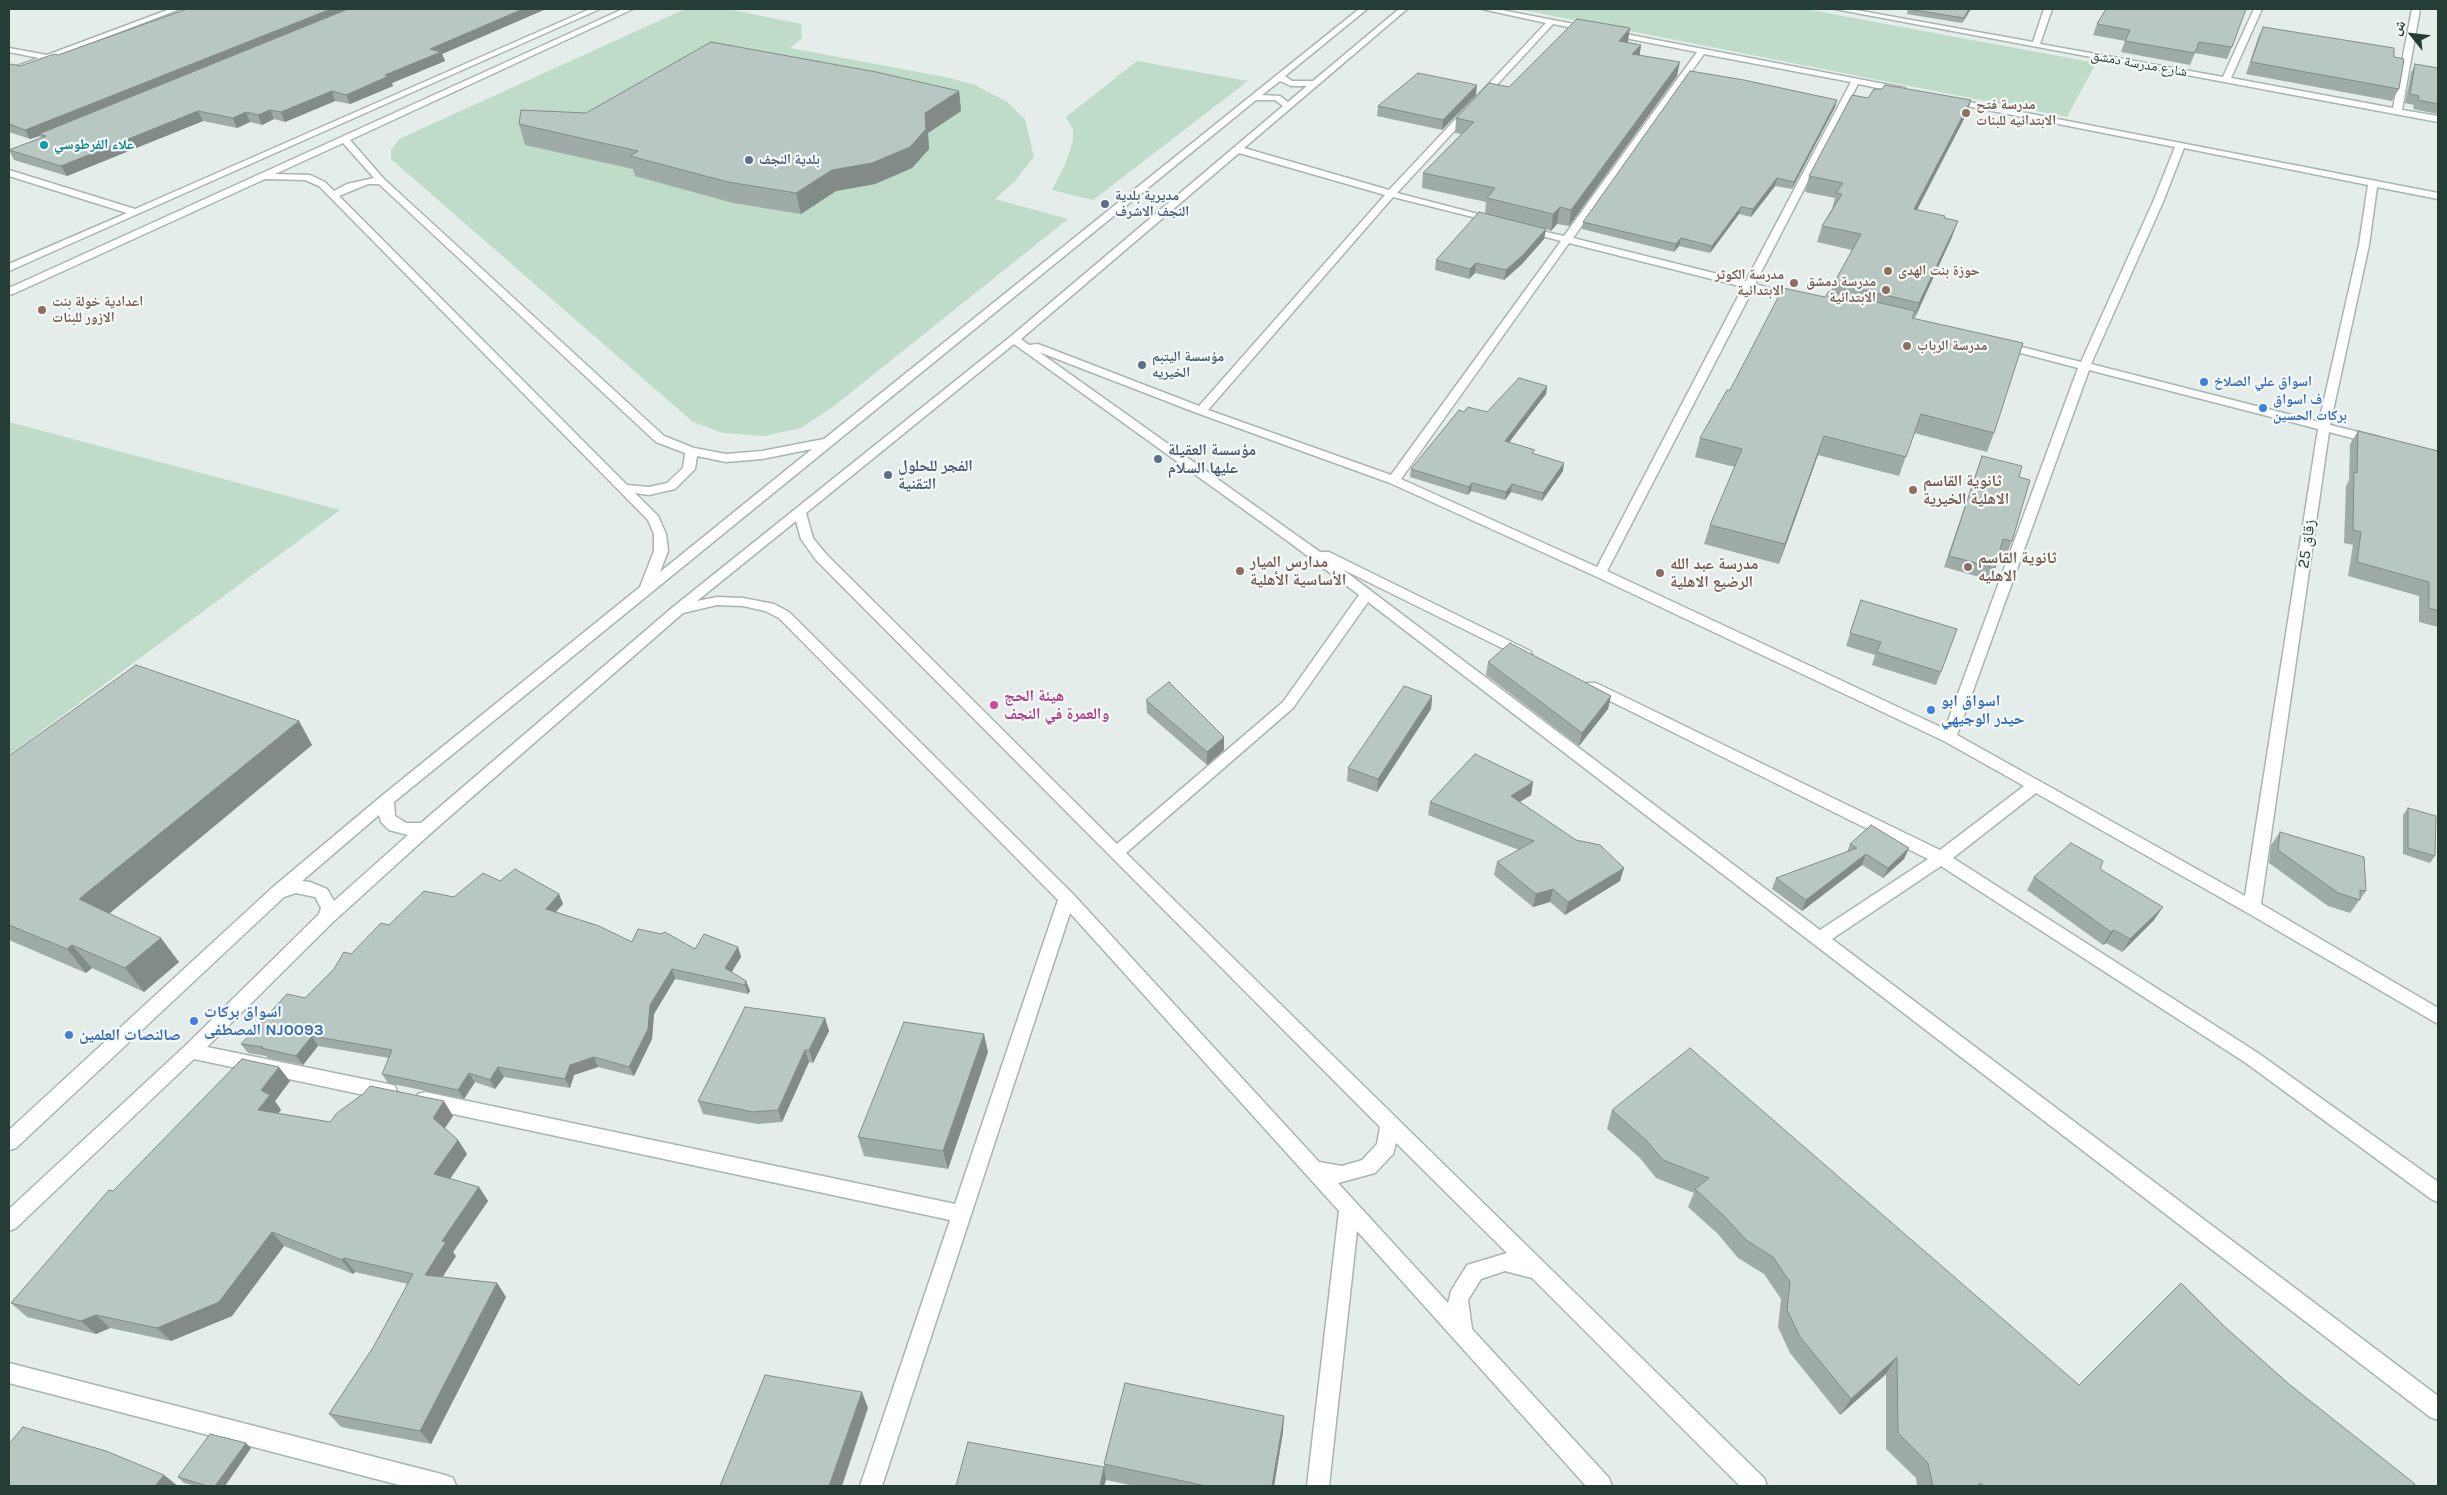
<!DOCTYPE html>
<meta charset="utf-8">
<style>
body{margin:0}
#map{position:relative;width:2447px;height:1495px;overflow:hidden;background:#e4ede9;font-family:Karla,"Noto Naskh Arabic",sans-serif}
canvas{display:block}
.frame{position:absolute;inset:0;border:10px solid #243d37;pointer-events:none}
.north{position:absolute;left:2387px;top:10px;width:50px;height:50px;-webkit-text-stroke:4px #f4f9f7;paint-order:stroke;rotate:299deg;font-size:14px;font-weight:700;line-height:20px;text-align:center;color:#243d37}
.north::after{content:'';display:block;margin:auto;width:18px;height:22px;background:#243d37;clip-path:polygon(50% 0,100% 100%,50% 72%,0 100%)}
</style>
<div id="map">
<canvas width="2447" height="1495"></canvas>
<div class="frame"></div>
<div class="north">ش</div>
</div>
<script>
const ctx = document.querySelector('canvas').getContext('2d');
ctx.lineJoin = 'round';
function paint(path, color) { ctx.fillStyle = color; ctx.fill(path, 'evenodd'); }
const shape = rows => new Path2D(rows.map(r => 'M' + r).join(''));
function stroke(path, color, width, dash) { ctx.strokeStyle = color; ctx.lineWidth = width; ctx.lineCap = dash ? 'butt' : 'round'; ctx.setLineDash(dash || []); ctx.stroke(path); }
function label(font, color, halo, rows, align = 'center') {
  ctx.font = font + ' Karla,"Noto Naskh Arabic",sans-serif'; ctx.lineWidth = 4.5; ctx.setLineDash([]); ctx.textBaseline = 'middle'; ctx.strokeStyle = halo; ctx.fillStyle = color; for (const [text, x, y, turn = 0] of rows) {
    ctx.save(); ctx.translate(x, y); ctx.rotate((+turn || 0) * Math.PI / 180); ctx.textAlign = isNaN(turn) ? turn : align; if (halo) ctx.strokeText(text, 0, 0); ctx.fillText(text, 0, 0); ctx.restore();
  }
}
paint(shape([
 [685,9,728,9,801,24,802,38,790,48,950,78,975,85,1007,102,1025,119,1034,157,1014,182,995,199,1068,219,834,406,801,428,764,436,723,433,693,422,391,159,391,150,399,139],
 [1518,9,1805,9,2096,63,2067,117],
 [1137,61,1248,81,1093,200,1052,190,1065,165,1073,140,1073,129,1066,117],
 [9,422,340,510,9,755]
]), '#bedcc7');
const minor = shape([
 [170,9,180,9,9,74,9,69,39,58,9,52,9,48,47,55,170,9],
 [590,9,600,9,9,271,9,264,127,213,9,176,9,170,135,209,590,9],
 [623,9,633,9,350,140,384,179,664,436,694,448,726,454,762,451,824,439,1359,9,1367,9,1285,76,1292,81,1313,81,1399,9,1407,9,1244,148,1389,190,1546,23,1482,9,1496,9,1905,88,1905,92,1902,93,1858,84,1755,284,1805,298,1800,301,1753,289,1607,571,1945,729,2078,368,1998,347,1997,345,2002,342,2081,362,2153,202,2175,147,1952,103,1948,100,1949,98,2438,193,2438,199,2377,187,2369,245,2330,425,2379,437,2381,440,2375,444,2329,432,2261,904,2438,1008,2438,1024,2246,912,2036,793,1953,858,2258,1053,2438,1182,2438,1202,2431,1199,2246,1063,1941,866,1832,939,2438,1396,2438,1420,2430,1417,1368,602,1293,708,1126,853,1764,1478,1767,1486,1740,1486,1532,1278,1505,1271,1481,1279,1468,1300,1472,1329,1609,1478,1612,1486,1586,1486,1357,1231,1329,1486,1307,1486,1339,1211,1070,913,882,1486,860,1486,950,1220,425,1108,418,1106,416,1100,418,1094,425,1092,955,1204,1058,900,779,618,765,611,743,606,717,605,683,613,431,833,333,922,207,1047,388,1084,395,1086,397,1092,395,1098,388,1100,194,1059,16,1228,9,1231,9,1209,185,1046,319,914,321,908,315,897,296,893,284,897,16,1148,9,1150,9,1130,273,887,384,794,640,587,654,551,654,534,648,520,319,186,305,180,265,179,13,294,9,295,9,288,623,9],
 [1553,24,1697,52,1564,236,1523,227,1523,231,1561,241,1391,475,1208,410,1393,197,1497,223,1497,219,1397,193,1553,24],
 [1704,54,1851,82,1746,281,1573,238,1704,54],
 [1280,81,1291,86,1307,86,1288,102,1280,96,1262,95,1280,81],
 [1256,100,1275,100,1283,106,1010,337,673,607,421,823,406,823,395,816,394,802,1256,100],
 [343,143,374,178,347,184,334,191,325,182,310,175,275,174,343,143],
 [2184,148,2368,185,2359,245,2319,422,2091,364,2163,202,2184,148],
 [1239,153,1385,195,1199,406,1038,344,1029,345,1021,339,1239,153],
 [368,184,379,184,656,442,685,453,683,468,667,483,649,487,627,485,339,196,368,184],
 [1569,243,1743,287,1597,567,1401,479,1569,243],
 [1014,344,1293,545,1359,595,1283,702,1117,844,826,554,813,538,806,513,1014,344],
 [1039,352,1197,413,1390,483,1595,576,1944,741,2024,786,1940,850,1596,683,1586,683,1584,686,1586,689,1928,859,1820,930,1342,569,1520,657,1530,657,1532,654,1530,651,1329,552,1320,552,1039,352],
 [2089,370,2318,429,2245,896,1957,735,2089,370],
 [812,449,660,572,668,551,666,534,658,516,635,493,649,495,675,489,695,469,697,456,726,462,762,459,812,449],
 [796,521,801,539,816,560,1380,1127,1377,1144,1362,1160,1342,1166,1319,1162,1073,894,789,612,774,604,743,598,717,597,697,601,796,521],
 [379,815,381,822,389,830,408,835,334,901,327,889,310,882,302,881,379,815],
 [1396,1143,1507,1253,1467,1265,1451,1291,1448,1303,1338,1183,1375,1173,1393,1154,1396,1143],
 [1835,9,1850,9,2033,42,2044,9,2052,9,2040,44,2223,77,2254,9,2262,9,2231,78,2393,108,2412,9,2420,9,2402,110,2438,116,2438,122,1835,9],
 [9,1363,445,1475,453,1478,456,1486,403,1486,9,1383,9,1363]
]);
stroke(minor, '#a7b5b0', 3);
paint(minor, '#fff');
paint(shape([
 [183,9,546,9,442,54,445,61,392,83,393,86,350,104,335,101,285,122,274,119,262,125,250,122,237,128,203,121,67,176,14,160,9,150,41,138,40,136,30,139,9,132,9,65,20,66,58,55,184,10],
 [1908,9,1971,9,1962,23,1907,14],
 [2097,24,2232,47,2227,59,2195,53,2190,65,2121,52,2125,41,2093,35],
 [2263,27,2394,57,2399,89,2392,101,2246,74,2258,38],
 [1627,42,1641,45,1639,55,1677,76,1569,226,1557,224,1551,231,1546,229,1544,239,1522,264,1504,280,1475,273,1469,279,1435,270,1436,260,1485,213,1486,202,1422,188,1423,173,1461,134,1455,133,1456,118,1509,87],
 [2415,64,2438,68,2438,114,2413,109,2414,105,2405,103,2411,73],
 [959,91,961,111,928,133,929,149,912,168,875,184,836,191,801,214,733,203,635,176,633,169,525,145,519,124,586,113],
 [1476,95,1442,130,1377,116,1378,106],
 [1868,98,1971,100,1966,115,1917,210,1944,218,1952,237,1914,318,1994,433,1987,452,1914,433,1899,476,1818,455,1779,564,1704,544,1710,525,1735,467,1695,457,1700,438,1730,390,1831,291,1834,283,1852,250,1817,242,1822,226,1832,209,1835,198,1805,192,1809,176],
 [1837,100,1835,107,1792,189,1775,186,1751,217,1739,214,1710,253,1679,246,1674,252,1582,229,1583,222],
 [1547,386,1546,394,1509,442,1534,454,1563,471,1542,501,1511,492,1505,500,1471,491,1468,495,1410,477,1411,469,1464,412,1487,412],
 [2358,431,2438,451,2438,627,2419,622,2419,596,2348,576,2353,545,2344,543,2346,486,2349,480,2350,444],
 [1982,456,2019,477,2012,541,2007,553,2000,551,1995,568,1990,580,1944,567],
 [1861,600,1941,672,1936,685,1872,665,1875,655,1846,646],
 [1488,662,1611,696,1608,709,1579,746,1486,675],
 [1432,696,1431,709,1377,792,1347,781,1348,768],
 [1146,700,1224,750,1207,765,1147,713],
 [299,721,312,745,109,913,179,962,144,992,92,968,86,973,9,940,9,756],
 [1533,782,1531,795,1520,802,1620,881,1565,915,1550,902,1533,907,1494,875,1497,862,1519,850,1428,815,1430,802],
 [2408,808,2435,856,2430,863,2403,854,2403,815],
 [2280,832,2366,891,2350,913,2328,906,2269,863,2271,845],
 [1850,844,1909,848,1904,859,1883,878,1862,865,1802,911,1772,889,1776,878,1847,852],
 [2100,869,2154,920,2122,952,2106,943,2103,945,2027,890,2034,877],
 [500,881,559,894,563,904,556,912,632,942,695,949,738,947,741,957,732,972,746,981,750,991,748,994,675,979,654,1014,652,1039,634,1076,598,1067,574,1075,570,1088,504,1077,495,1089,475,1082,464,1099,388,1083,382,1074,389,1058,318,1046,303,1065,268,1058,266,1056,248,1053,241,1044,305,998,351,954,389,925,454,897],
 [825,1018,829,1031,813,1063,809,1062,782,1122,758,1124,703,1114,698,1101],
 [988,1052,948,1169,864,1156,858,1137],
 [290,1081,275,1101,281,1110,278,1113,330,1122,453,1116,445,1128,458,1140,467,1154,450,1179,479,1187,488,1201,453,1252,456,1256,442,1277,497,1283,506,1297,431,1444,341,1427,329,1414,374,1346,408,1284,355,1272,353,1274,284,1246,232,1316,171,1341,110,1328,96,1334,27,1317,11,1303,113,1191],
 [1612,1110,2079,1385,2225,1327,2290,1385,2413,1486,1917,1486,1916,1478,1886,1449,1886,1374,1840,1415,1790,1353,1778,1327,1781,1299,1764,1274,1738,1258,1718,1234,1688,1207,1694,1193,1656,1178,1640,1158,1607,1129],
 [1283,1432,1274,1486,1135,1486,1106,1480,1104,1486,956,1486,1104,1467,1104,1464],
 [251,1448,225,1486,196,1486,184,1483,178,1477]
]), '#9faba7');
paint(shape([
 [331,9,357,9,39,134,40,136,30,139,25,130],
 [523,9,546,9,442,54,445,61,392,83,393,86,350,104,346,95,385,75,430,49],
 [1969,9,1971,9,1962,23,1964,18],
 [1630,28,1628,42,1616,55,1619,41],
 [1641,45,1639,60,1632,54],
 [1680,62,1677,76,1569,226,1571,210],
 [1477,85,1476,95,1442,130,1443,120],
 [332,91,335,101,285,122,281,112],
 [959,91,961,111,928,133,929,149,912,168,875,184,836,191,801,214,796,193],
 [1837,100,1835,107,1792,189,1794,182],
 [1971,100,1966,115,1909,225,1914,209],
 [270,110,274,119,262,125,258,115],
 [198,111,203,121,67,176,61,166],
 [246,112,250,122,237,128,233,118],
 [1777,178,1775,186,1751,217,1753,209],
 [1560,207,1557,224,1551,231,1553,214],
 [1741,207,1739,214,1710,253,1712,246],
 [1958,221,1952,237,1914,320,1919,303],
 [1546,229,1544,239,1522,264,1504,280,1506,270],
 [1681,238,1679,246,1674,252,1676,244],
 [1476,263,1475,273,1469,279,1470,269],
 [1547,386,1546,394,1504,449,1505,441],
 [1824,436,1818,455,1779,564,1785,544],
 [1564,463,1563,471,1542,501,1543,493],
 [1472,483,1471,491,1468,495,1469,487],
 [1512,484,1511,492,1505,500,1506,492],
 [1432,696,1431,709,1377,792,1378,779],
 [1611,696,1608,709,1579,746,1582,733],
 [299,721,312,745,98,923,79,899],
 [1224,737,1224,750,1207,765,1207,752],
 [1533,782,1531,795,1508,809,1511,796],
 [1909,848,1904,859,1883,878,1888,868],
 [1866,854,1862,865,1802,911,1806,900],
 [1624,868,1620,881,1565,915,1568,902],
 [1553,889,1550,902,1533,907,1536,894],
 [559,894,563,904,550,918,546,909],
 [2163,907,2154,920,2122,952,2130,939],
 [2114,930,2106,943,2103,945,2111,932],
 [161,938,179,962,144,992,125,968],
 [72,945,92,968,86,973,67,949],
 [738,947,741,957,728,977,725,968],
 [672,969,675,979,654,1014,652,1039,634,1076,629,1067,650,1005],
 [746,981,750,991,748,994,745,985],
 [825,1018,829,1031,813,1063,809,1050],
 [984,1034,988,1052,948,1169,943,1151],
 [312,1036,318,1046,303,1065,296,1056],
 [805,1050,809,1062,782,1122,778,1110],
 [594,1057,598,1067,574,1075,570,1088,565,1079,570,1065],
 [279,1067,290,1081,275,1101,281,1110,269,1124,258,1110,261,1090],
 [498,1067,504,1077,495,1089,490,1080],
 [469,1073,475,1082,464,1099,458,1090],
 [444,1101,453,1116,442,1132,433,1118],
 [458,1140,467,1154,443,1189,434,1174],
 [479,1187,488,1201,453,1252,456,1256,435,1289,425,1275,442,1241],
 [272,1232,284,1246,232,1316,171,1341,157,1328],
 [344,1258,355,1272,353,1274,342,1260],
 [497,1283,506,1297,431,1444,420,1431],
 [96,1315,110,1328,96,1334,81,1321],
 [1897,1357,1886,1374,1840,1415,1851,1399],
 [862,1392,868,1408,842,1486,829,1486],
 [1284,1416,1283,1432,1274,1486,1272,1486],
 [246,1443,251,1448,225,1486,215,1486],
 [1104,1467,1106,1480,1104,1486,1100,1486],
 [164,1475,178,1486,155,1486]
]), '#828b88');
const building = shape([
 [187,9,331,9,25,130,9,124,9,65,11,64,20,66,54,54,58,55,187,9],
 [348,9,523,9,430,49,441,52,385,75,389,76,346,95,332,91,281,112,270,110,258,115,246,112,233,118,198,111,61,166,9,150,46,136,39,134,348,9],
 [1908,9,1969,9,1964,18,1908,9],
 [2106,9,2246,9,2232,47,2199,42,2195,53,2125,41,2130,30,2097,24,2106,9],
 [1577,19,1630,28,1619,41,1641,45,1632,54,1680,62,1571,210,1560,207,1553,214,1487,198,1495,188,1423,173,1474,122,1456,118,1489,83,1509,87,1577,19],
 [2263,27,2394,48,2394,57,2404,59,2399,89,2251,62,2263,27],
 [711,42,876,72,959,91,925,113,926,129,910,147,872,163,832,170,796,193,728,182,630,156,638,151,519,124,521,110,586,113,711,42],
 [2415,64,2438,68,2438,104,2418,100,2419,96,2410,94,2415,64],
 [1690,71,1744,80,1837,100,1794,182,1777,178,1753,209,1741,207,1712,246,1681,238,1676,244,1583,222,1690,71],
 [1418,73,1477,85,1443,120,1378,106,1418,73],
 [1885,85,1971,100,1914,209,1945,216,1944,218,1958,221,1919,303,1834,283,1861,234,1822,226,1842,194,1836,193,1843,183,1809,176,1852,95,1868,98,1874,89,1882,89,1885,85],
 [1479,212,1546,229,1523,255,1506,270,1476,263,1470,269,1436,260,1479,212],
 [1783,288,1825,297,1829,291,1915,311,1912,318,2023,343,1994,433,1921,414,1906,457,1824,436,1785,544,1710,525,1742,449,1700,438,1727,390,1730,390,1783,288],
 [1519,378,1547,386,1505,441,1535,450,1532,453,1564,463,1543,493,1512,484,1506,492,1472,483,1469,487,1411,469,1459,410,1464,412,1468,407,1487,412,1519,378],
 [2358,431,2438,451,2438,611,2429,608,2429,582,2357,562,2361,532,2353,530,2354,472,2357,473,2358,431],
 [1982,456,2022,466,2019,477,2030,480,2012,541,2003,539,1995,568,1949,556,1982,456],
 [1861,600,1957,629,1941,672,1877,652,1881,642,1850,633,1861,600],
 [1510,643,1611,696,1582,733,1488,662,1510,643],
 [136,665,299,721,79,899,161,938,125,968,72,945,67,949,9,925,9,756,136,665],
 [1169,682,1224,737,1207,752,1146,700,1169,682],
 [1404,686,1432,696,1378,779,1348,768,1404,686],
 [1475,754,1533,782,1511,796,1576,840,1600,845,1624,868,1568,902,1553,889,1536,894,1497,862,1534,841,1430,802,1475,754],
 [2408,808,2436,816,2435,856,2408,848,2408,808],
 [1871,825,1909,848,1888,868,1866,854,1806,900,1776,878,1857,848,1850,844,1871,825],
 [2280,832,2364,857,2366,891,2360,890,2360,900,2338,893,2278,850,2280,832],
 [2071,843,2103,861,2100,869,2163,907,2130,939,2114,930,2111,932,2034,877,2071,843],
 [515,869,559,894,546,909,599,926,632,942,638,929,661,934,665,932,695,949,704,934,738,947,725,968,746,981,745,985,672,969,650,1005,648,1029,629,1067,594,1057,570,1065,565,1079,498,1067,490,1080,469,1073,458,1090,382,1074,392,1050,312,1036,296,1056,261,1048,263,1047,241,1044,287,994,305,998,334,969,344,952,351,954,381,923,389,925,424,891,454,897,483,873,500,881,515,869],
 [745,1007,825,1018,809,1050,805,1050,778,1110,753,1112,698,1101,745,1007],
 [904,1022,984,1034,943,1151,858,1137,904,1022],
 [1690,1048,2079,1385,2181,1283,2225,1327,2290,1385,2415,1484,2413,1486,1984,1486,1981,1483,1977,1486,1933,1486,1928,1463,1898,1433,1897,1357,1851,1399,1800,1337,1787,1310,1790,1282,1773,1257,1746,1240,1725,1217,1695,1189,1709,1178,1663,1160,1646,1140,1612,1110,1690,1048],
 [242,1059,279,1067,261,1090,270,1095,258,1110,330,1122,337,1113,363,1094,370,1086,444,1101,433,1118,458,1140,434,1174,479,1187,442,1241,446,1242,425,1275,497,1283,420,1431,329,1414,374,1346,413,1274,344,1258,342,1260,272,1232,219,1302,157,1328,96,1315,81,1321,11,1303,109,1190,113,1191,242,1059],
 [765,1375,862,1392,829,1486,720,1486,765,1375],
 [1125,1383,1284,1416,1272,1486,1206,1486,1104,1464,1125,1383],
 [23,1427,106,1451,164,1475,155,1486,9,1486,9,1444,23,1427],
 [210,1434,246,1443,215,1486,207,1486,178,1477,210,1434],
 [968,1442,1104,1467,1100,1486,956,1486,968,1442]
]);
paint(building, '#b9c7c2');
stroke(building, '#828b88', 1);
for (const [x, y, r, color] of [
 [1966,113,5,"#8d6e63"],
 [44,145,5,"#0f9aa8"],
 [749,160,5,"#5c6f8a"],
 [1105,204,5,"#5c6f8a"],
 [1888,271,5,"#8d6e63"],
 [1794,283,5,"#8d6e63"],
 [1886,290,5,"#8d6e63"],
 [42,310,5,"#8d6e63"],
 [1907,346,5,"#8d6e63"],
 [1142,365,5,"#5c6f8a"],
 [2204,382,5,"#3f7fe0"],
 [2263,408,5,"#3f7fe0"],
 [1158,459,5,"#5c6f8a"],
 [888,475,5,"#5c6f8a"],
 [1913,490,5,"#8d6e63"],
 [1968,567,5,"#8d6e63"],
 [1240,571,5,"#8d6e63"],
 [1660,573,5,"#8d6e63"],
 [994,705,5,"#d1479c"],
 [1931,710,5,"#3f7fe0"],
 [194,1021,5,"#3f7fe0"],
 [69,1035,5,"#3f7fe0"]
]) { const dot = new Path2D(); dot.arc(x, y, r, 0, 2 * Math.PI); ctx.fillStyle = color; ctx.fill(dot); stroke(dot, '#f4f9f7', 2); }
label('14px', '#243d37', '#f4f9f7', [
 ["شارع مدرسة دمشق",2139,64,10]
]);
label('bold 14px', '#785e54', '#f4f9f7', [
 ["مدرسة فتح",1976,105],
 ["الابتدائيه للبنات",1976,121],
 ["حوزة بنت الهدى",1898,271],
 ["مدرسة الكوثر",1784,275,"right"],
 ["الابتدائية",1784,291,"right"],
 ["مدرسة دمشق",1876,282,"right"],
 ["الابتدائية",1876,298,"right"],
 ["اعدادية خولة بنت",52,302],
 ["الازور للبنات",52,318],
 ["مدرسة الرباب",1917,346]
], 'left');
label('bold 14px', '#0d838f', '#f4f9f7', [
 ["علاء الفرطوسي",54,145]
], 'left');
label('bold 14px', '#4e5e75', '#f4f9f7', [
 ["بلدية النجف",759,160],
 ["مديرية بلدية",1115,196],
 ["النجف الاشرف",1115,212],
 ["مؤسسة اليتبم",1152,357],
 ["الخيريه",1152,373]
], 'left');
label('bold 14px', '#366cbe', '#f4f9f7', [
 ["اسواق علي الصلاخ",2214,382],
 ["ف اسواق",2273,400],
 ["بركات الحسين",2273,416]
], 'left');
label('bold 16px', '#4e5e75', '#f4f9f7', [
 ["مؤسسة العقيلة",1168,450],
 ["عليها السلام",1168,468],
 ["الفجر للحلول",898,466],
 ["التقنية",898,484]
], 'left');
label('bold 16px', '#785e54', '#f4f9f7', [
 ["ثانوية القاسم",1923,481],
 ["الاهلية الخيرية",1923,499],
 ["ثانوية القاسم",1978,558],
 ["الاهليه",1978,576],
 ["مدارس الميار",1250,562],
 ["الأساسية الأهلية",1250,580],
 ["مدرسة عبد الله",1670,564],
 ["الرضيع الاهلية",1670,582]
], 'left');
label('16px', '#243d37', '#f4f9f7', [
 ["زقاق 25",2307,544,-82]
]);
label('bold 16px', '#b23c85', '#f4f9f7', [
 ["هيئة الحج",1004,696],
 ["والعمرة في النجف",1004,714]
], 'left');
label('bold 16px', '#366cbe', '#f4f9f7', [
 ["اسواق ابو",1941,701],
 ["حيدر الوجيهي",1941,719],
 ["اسواق بركات",204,1012],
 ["المصطفى NJ0093",204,1030],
 ["صالنصات العلمين",79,1035]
], 'left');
</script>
